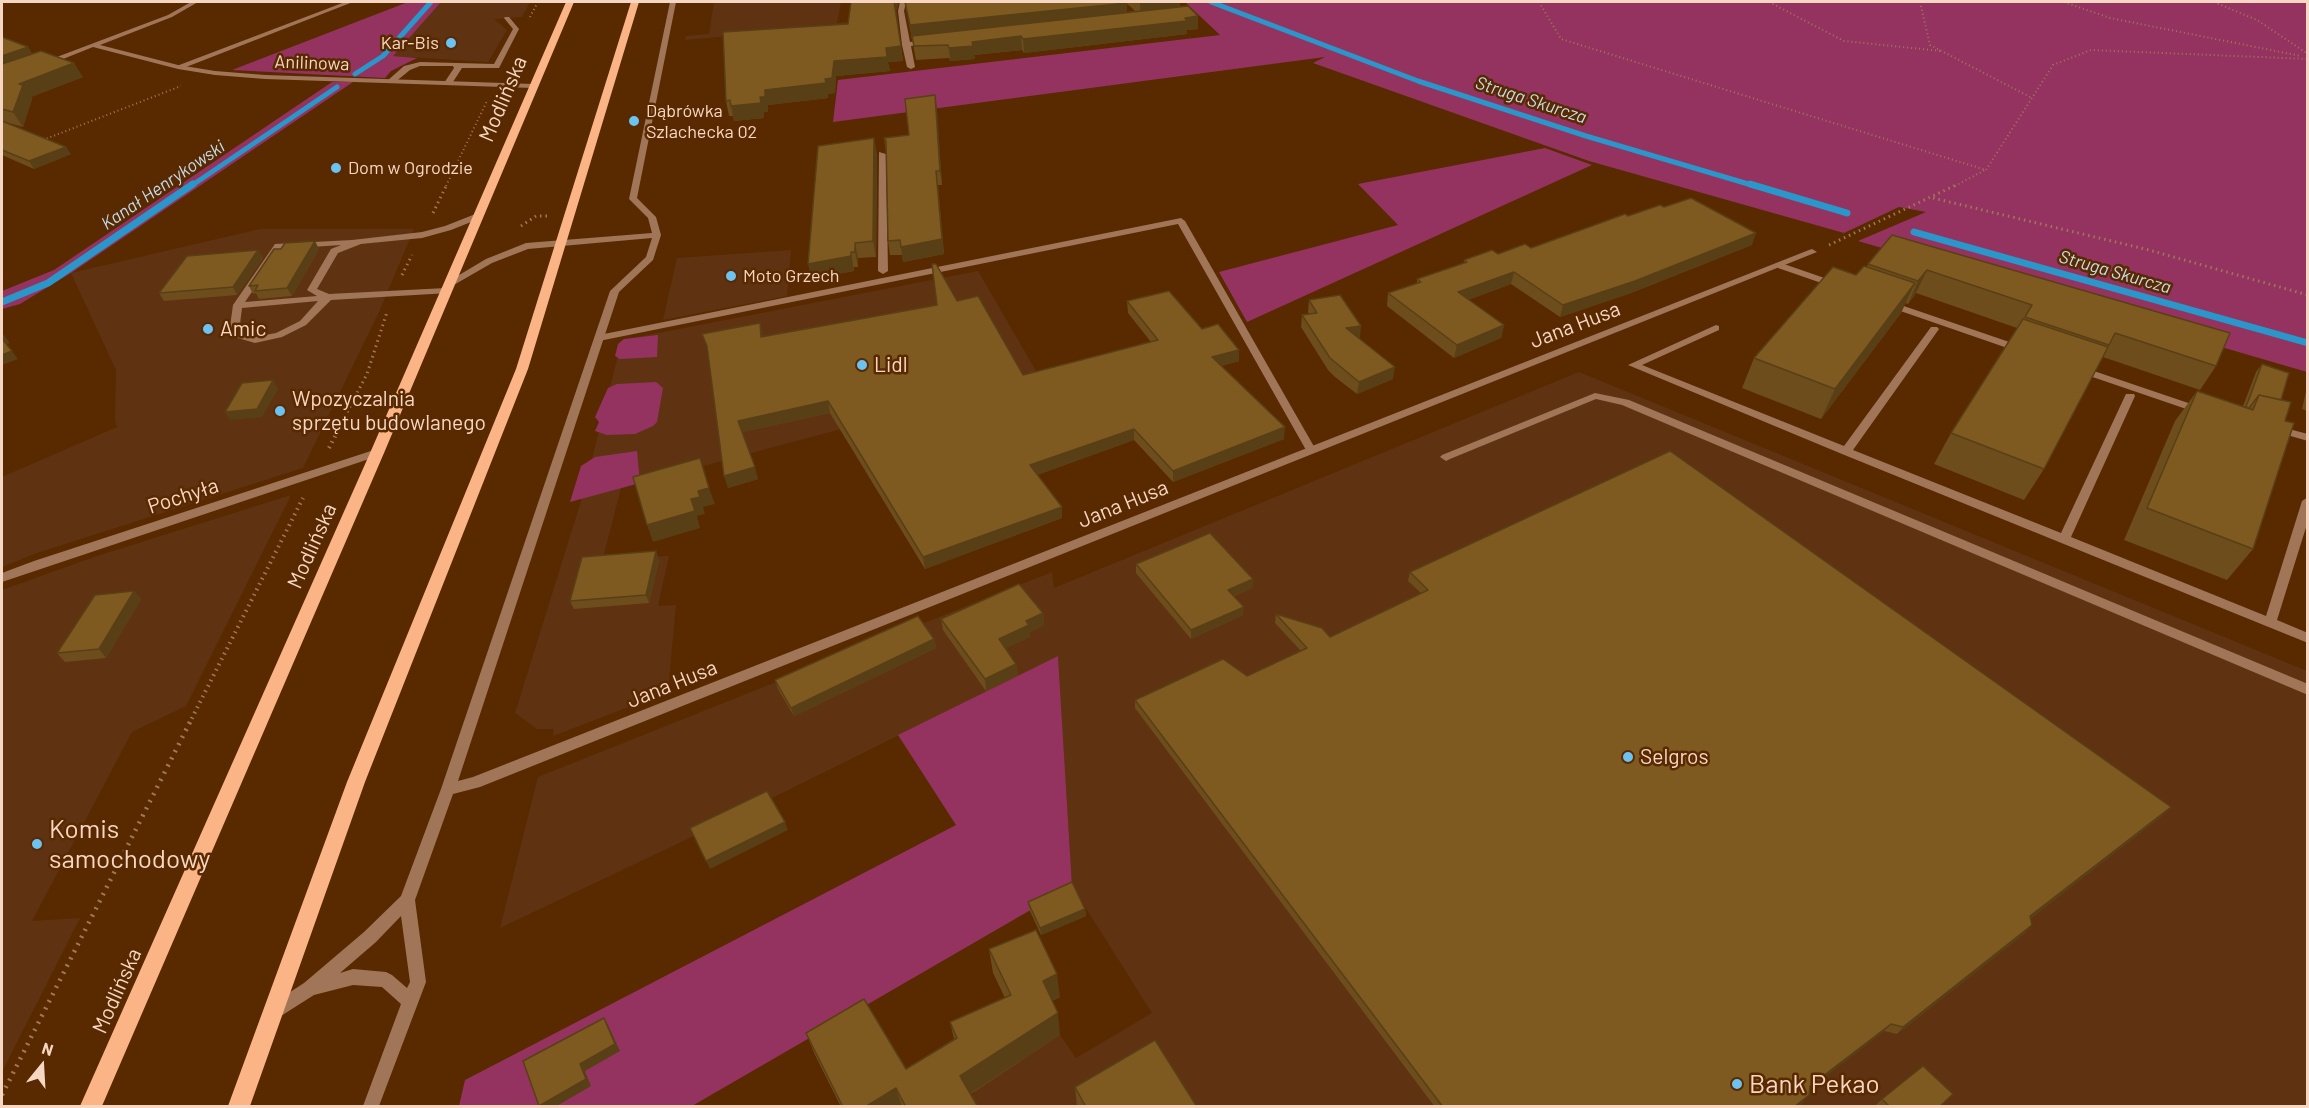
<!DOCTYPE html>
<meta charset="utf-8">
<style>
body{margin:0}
#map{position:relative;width:2309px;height:1108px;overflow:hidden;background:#592900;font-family:Barlow,sans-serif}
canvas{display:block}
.frame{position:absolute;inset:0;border:3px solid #f6d7c3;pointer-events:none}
.north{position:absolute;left:12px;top:1036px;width:60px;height:60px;-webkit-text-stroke:4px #592900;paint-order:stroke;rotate:18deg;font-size:16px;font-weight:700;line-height:24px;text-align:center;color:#f6d7c3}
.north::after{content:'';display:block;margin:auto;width:21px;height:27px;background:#f6d7c3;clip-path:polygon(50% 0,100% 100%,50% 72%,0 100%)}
</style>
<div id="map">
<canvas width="2309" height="1108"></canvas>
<div class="frame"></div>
<div class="north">N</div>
</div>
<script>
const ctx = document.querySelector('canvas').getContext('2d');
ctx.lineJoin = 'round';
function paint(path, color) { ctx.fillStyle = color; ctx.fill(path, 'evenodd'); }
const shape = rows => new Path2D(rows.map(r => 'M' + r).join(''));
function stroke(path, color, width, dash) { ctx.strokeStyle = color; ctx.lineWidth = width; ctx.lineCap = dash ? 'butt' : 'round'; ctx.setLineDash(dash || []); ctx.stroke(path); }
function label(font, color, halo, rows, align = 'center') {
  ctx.font = font + ' Barlow,sans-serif'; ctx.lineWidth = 5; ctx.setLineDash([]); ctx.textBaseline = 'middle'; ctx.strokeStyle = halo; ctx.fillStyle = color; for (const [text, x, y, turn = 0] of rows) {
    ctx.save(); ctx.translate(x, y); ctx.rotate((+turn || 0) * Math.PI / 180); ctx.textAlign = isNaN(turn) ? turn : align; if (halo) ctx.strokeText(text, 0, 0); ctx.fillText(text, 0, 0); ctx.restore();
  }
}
paint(shape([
 [441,2,530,2,522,17,494,19,507,30,488,62,392,56],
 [714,2,841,2,837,23,847,22,844,26,685,40,686,36,709,34],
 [260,229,414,229,379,312,303,468,37,553,2,567,2,477,117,427,115,420,116,370,71,273],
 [791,250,787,296,663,320,677,258],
 [978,271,1039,376,621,488,603,558,669,556,658,606,676,605,668,692,553,736,554,729,537,729,515,713,582,498,622,340],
 [1579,372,2307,671,2307,1106,960,1106,968,1102,976,1090,1060,1035,1076,1058,1152,1013,1072,886,1058,656,736,816,500,928,538,777,1052,572,1054,588],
 [291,495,186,706,132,732,32,921,80,918,2,1072,2,590,94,557]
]), '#5f3311');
paint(shape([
 [408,2,441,2,393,56,417,58,391,71,385,78,232,70],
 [1185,2,2307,2,2307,372,1858,241,1926,212,1899,207,1844,233,1589,161,1313,63,1325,57,833,122,838,80,1220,35],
 [332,82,353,82,71,273,20,304,2,309,2,291,54,270],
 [1545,148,1592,165,1247,322,1219,272,1398,225,1358,184],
 [658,335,657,357,620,359,615,356,618,344,624,339],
 [656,382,663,388,657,422,653,426,635,434,607,435,595,431,599,422,595,417,608,388,617,384],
 [637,451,640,483,570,502,581,466,595,457],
 [1058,656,1072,886,692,1106,459,1106,465,1080,956,825,898,735]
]), '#943360');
stroke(shape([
 [1211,2,1418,81,1586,136,1755,186],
 [355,74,383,56,431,2],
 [191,186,337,87]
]), '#2a96ca', 5);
stroke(shape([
 [1750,184,1847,213],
 [1914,232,2308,343],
 [2,302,48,283,193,184]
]), '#2a96ca', 7);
stroke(shape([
 [1539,2,1561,39,1986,170,2053,65,2091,50,2308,59],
 [1769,2,1844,41,1941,51],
 [1920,2,1930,45,2032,98],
 [2064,2,2110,18,2301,56],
 [2214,2,2257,20,2308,54],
 [530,17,538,2],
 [43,140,181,86],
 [446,186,487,101],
 [1955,186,1985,170]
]), '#a07858', 2, [1, 3]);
stroke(shape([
 [1933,198,2149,250,2308,295],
 [433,213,447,184],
 [521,226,536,216,547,216],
 [1829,245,1958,184],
 [402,275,412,255],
 [342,422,367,374,387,312]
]), '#a07858', 3, [1.5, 4]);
stroke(shape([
 [329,448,343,421],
 [189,724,303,498]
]), '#a07858', 4, [1.5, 4.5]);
stroke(shape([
 [2,1095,190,722]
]), '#a07858', 4.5, [2, 6]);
paint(shape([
 [345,2,353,2,181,69,174,67,345,2],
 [505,17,509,17,519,29,499,68,462,68,451,85,448,85,444,83,454,68,453,66,420,66,410,70,394,83,387,81,404,66,420,62,494,64,513,29,504,18,505,17],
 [478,213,481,214,481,218,451,230,422,238,361,244,338,253,317,289,329,294,446,288,449,289,449,293,331,300,306,325,282,337,255,343,231,336,229,334,233,305,275,244,352,240,422,232,445,226,478,213],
 [341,245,331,249,307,290,317,296,245,302,281,249,341,245],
 [318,301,300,321,276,333,255,337,239,332,242,308,318,301],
 [1181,218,1185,221,1316,450,1315,452,1311,453,1306,450,1178,224,599,341,594,338,599,335,1181,218],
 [1781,263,1839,283,1841,285,1839,287,1833,287,1778,268,1778,264,1781,263],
 [1889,301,2024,347,2025,349,2024,351,2016,351,1886,306,1884,304,1889,301],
 [2079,366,2206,409,2207,411,2206,413,2198,413,2075,371,2075,367,2079,366],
 [1595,393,1629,400,2308,684,2308,695,1622,405,1596,399,1450,459,1446,461,1440,457,1442,455,1595,393],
 [2277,426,2308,434,2308,441,2273,431,2272,429,2273,427,2277,426]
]), '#a07558');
paint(shape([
 [191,2,198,2,172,17,100,45,178,65,215,71,265,75,533,84,537,86,533,88,265,79,215,75,178,69,93,47,48,65,41,63,168,15,191,2],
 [670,2,676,2,637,198,656,217,661,235,653,260,619,292,458,781,473,777,1809,250,1812,249,1817,252,480,787,453,794,415,900,426,982,379,1106,363,1106,401,1004,382,987,353,985,314,995,273,1021,267,1019,265,1013,267,1007,304,983,364,932,401,896,441,789,610,291,646,257,652,238,528,249,492,263,452,286,449,287,444,284,486,259,526,243,652,233,648,218,629,199,670,2],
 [401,916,410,982,407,988,392,975,386,972,353,969,340,973,376,942,401,916],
 [900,2,906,2,904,11,910,42,929,40,932,42,911,46,915,67,911,69,907,67,902,45,898,11,900,2],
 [879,152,886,154,888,271,883,274,878,271,879,152],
 [1716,325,1719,326,1719,330,1642,365,1844,446,1931,327,1937,327,1939,329,1853,450,2061,533,2125,396,2126,394,2134,394,2135,396,2071,537,2266,616,2302,501,2308,497,2308,521,2277,620,2308,633,2308,643,1842,454,1628,365,1716,325],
 [377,449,383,453,381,455,2,582,2,573,34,561,377,449]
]), '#a07558');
paint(shape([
 [566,2,574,2,384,453,102,1106,80,1106,370,453,566,2],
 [631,2,639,2,528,369,365,782,250,1106,228,1106,347,782,516,369,631,2]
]), '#fab485');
paint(shape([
 [899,2,896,11,903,61,888,62,890,71,836,76,835,93,828,94,828,98,768,105,768,112,764,112,764,118,734,121,733,116,729,116,726,101,848,24],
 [905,2,1180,2,1180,7,1198,29,1187,30,1187,34,1024,53,1022,50,974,55,975,59,950,61,949,58,916,60],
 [1127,4,1132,8,1135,11,1127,12],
 [2,37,33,54,83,77,31,97,32,99,23,127,2,121,71,154,34,169,2,155],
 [935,95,942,185,938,185,944,254,903,262,902,255,890,255,888,241,886,152,884,138,909,135],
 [877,153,876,257,858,258,858,267,854,267,854,271,811,279],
 [1664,207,1752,245,1631,293,1560,317,1511,284,1468,300,1504,325,1501,338,1454,358,1387,306,1388,293,1417,283,1417,279,1464,263,1464,260,1531,248,1628,216],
 [1892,235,2216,366,2200,390,2103,357,2044,469,2024,500,1934,464,1951,433,2017,328,1916,293,1908,304,1905,303,1901,313,1821,419,1742,388,1754,358,1867,267,1868,264],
 [319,249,292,296,259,299,256,293,253,294,249,286],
 [258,250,263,258,237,295,164,301,159,293],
 [1309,300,1360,338,1359,338,1393,379,1357,394,1335,377,1328,370,1301,327,1302,315,1309,314,1308,312],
 [957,301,1023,375,1151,342,1128,313,1127,301,1202,329,1239,361,1221,366,1284,439,1173,482,1134,440,1037,475,1062,507,1062,518,925,569,830,413,742,432,758,479,728,488,708,350,702,334,763,334,763,336],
 [2262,364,2281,400,2285,421,2253,549,2227,580,2124,540,2175,421,2197,391,2243,406,2256,372],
 [2307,387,2307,411,2302,409],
 [659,560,649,603,574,609,570,601],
 [1136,564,1253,579,1252,588,1234,596,1243,615,1191,639,1136,573],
 [1410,572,2163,815,2031,918,2025,933,1897,1034,1884,1031,1809,1089,1803,1102,1798,1107,1435,1107,1135,708,1135,700,1247,676,1301,651,1275,623,1276,614,1330,637,1421,593,1408,581],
 [134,591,141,599,106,658,65,662,57,653],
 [1043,613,1044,625,1030,632,1030,637,1006,648,1016,664,1018,675,986,691,943,630,941,619],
 [934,639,936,648,794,716,778,689,775,680],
 [1028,902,1085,909,1086,916,1041,935,1029,909],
 [989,949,1060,997,1052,1001,1060,1035,971,1094,978,1107,841,1107,815,1055,806,1033,906,1069,954,1039,950,1022,1005,998,993,973],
 [1075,1087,1197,1107,1077,1107],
 [1882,1099,1946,1101,1940,1107,1876,1107,1875,1106]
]), '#6d4d1c');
paint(shape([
 [894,2,899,2,896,11],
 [1140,2,1180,2,1180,11,1140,16],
 [1127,3,1127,17,912,40,910,25],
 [1198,16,1198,29,1187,30,1187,34,1024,53,1023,39],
 [1021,36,1022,50,974,55,975,59,950,61,949,48,972,42],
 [901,46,903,61,888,62,890,71,836,76,835,93,828,94,828,98,768,105,768,112,764,112,764,118,734,121,731,106,760,97,765,90,834,61,886,48],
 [28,47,37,61,2,74,2,56],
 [74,63,83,77,31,97,32,99,23,127,13,112,19,84],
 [935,95,937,108,942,185,940,171],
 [874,138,877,153,876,257,873,241],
 [66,147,71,154,34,169,29,161],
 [936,171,944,254,903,262,901,247],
 [1756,233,1752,245,1631,293,1560,317,1563,305],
 [315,241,319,249,292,296,287,288],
 [855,243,858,258,858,267,855,252],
 [258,250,263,258,237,295,233,287],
 [851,252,854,271,811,279,808,264],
 [1927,270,1916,293,1908,304,1918,281],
 [1514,272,1511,284,1455,305,1458,292],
 [1915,283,1901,313,1821,419,1835,389],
 [760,323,763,334,764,348,761,337],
 [1504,325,1501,338,1454,358,1457,345],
 [1361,326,1360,338,1345,340,1346,328],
 [4,335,10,343,5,345,2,340,2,336],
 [1239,350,1239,361,1212,369,1212,357],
 [12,351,18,359,2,365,2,355],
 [1395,367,1393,379,1357,394,1359,382],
 [273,380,278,389,262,417,230,420,225,412],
 [828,401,830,413,741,432,738,421],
 [1285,427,1284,439,1173,482,1173,471],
 [1134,429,1134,440,1031,477,1030,465],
 [755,467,758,479,728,488,724,476],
 [709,488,715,504,703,507,705,514,697,516,700,528,653,542,647,525,691,499,698,491],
 [1062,507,1062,518,925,569,923,557],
 [656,551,659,560,649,603,646,595],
 [1253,579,1252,588,1228,598,1228,590],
 [134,591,141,599,106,658,99,649],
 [1244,607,1243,615,1191,639,1191,630],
 [1043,613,1044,625,1030,632,1030,637,1001,651,999,639,1026,621],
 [934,639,936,648,794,716,791,708],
 [1016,664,1018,675,986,691,985,679],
 [2171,807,2163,815,2023,924,2030,916],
 [785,822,788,830,710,869,706,861],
 [1085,909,1086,916,1041,935,1040,928],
 [2032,925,2025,933,1897,1034,1903,1027],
 [1057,974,1060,997,1046,1004,1043,981],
 [1058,1013,1060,1035,965,1097,960,1076],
 [604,1018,608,1025,620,1051,585,1071,591,1086,555,1107,540,1107,539,1106],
 [1891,1024,1884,1031,1804,1093,1810,1086],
 [896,1088,902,1107,865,1107],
 [1809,1095,1803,1102,1798,1107,1794,1107]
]), '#593f16');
const building = shape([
 [851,2,894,2,901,46,886,48,887,57,834,61,832,78,825,79,826,83,765,90,765,97,760,97,761,103,731,106,730,100,726,101,723,32,848,24,851,2],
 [905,2,1125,2,1127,3,910,25,905,2],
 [1188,6,1198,16,1185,18,1187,21,1023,39,1021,36,972,42,973,46,949,48,948,45,914,46,912,36,1188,6],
 [2,37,28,47,2,56,2,37],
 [41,51,74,63,19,84,23,85,13,112,2,109,2,64,41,51],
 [935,95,940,171,936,171,942,239,901,247,900,240,888,241,886,141,884,138,909,135,905,99,935,95],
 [2,121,66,147,29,161,2,150,2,121],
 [874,138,873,241,855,243,855,252,851,252,851,256,808,264,818,146,874,138],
 [1691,198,1756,233,1635,281,1563,305,1514,272,1458,292,1504,325,1457,345,1388,293,1421,282,1417,279,1467,262,1464,260,1492,250,1498,254,1525,244,1531,248,1625,214,1628,216,1660,205,1664,207,1691,198],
 [1892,235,2230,333,2216,366,2115,333,2109,345,2025,317,2032,305,1927,270,1918,281,1868,264,1892,235],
 [315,241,287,288,255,291,258,285,249,286,274,249,281,249,285,243,315,241],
 [258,250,233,287,159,293,187,256,258,250],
 [932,264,936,264,957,301,978,296,1023,375,1158,340,1127,301,1169,291,1202,329,1218,324,1239,350,1212,357,1285,427,1173,471,1134,429,1030,465,1062,507,923,557,828,401,738,421,755,467,724,476,707,346,702,334,760,323,761,337,937,305,932,264],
 [1864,266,1915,283,1835,389,1754,358,1833,267,1856,275,1864,266],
 [1340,295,1361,326,1346,328,1395,367,1359,382,1330,358,1302,315,1317,313,1309,300,1340,295],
 [2023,319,2108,347,2044,469,1951,433,2023,319],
 [2,339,12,351,2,355,2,339],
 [2262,364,2289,373,2281,400,2259,395,2249,408,2246,407,2262,364],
 [273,380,257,409,225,412,242,383,273,380],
 [2197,391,2253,410,2259,395,2291,402,2285,421,2294,423,2253,549,2147,508,2197,391],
 [1670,451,2171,807,2030,916,2032,925,1903,1027,1891,1024,1810,1086,1809,1095,1794,1107,1443,1107,1135,700,1223,659,1247,676,1307,648,1276,614,1322,628,1330,637,1428,590,1410,572,1670,451],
 [700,458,709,488,698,491,700,497,691,499,695,511,647,525,633,477,700,458],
 [1210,533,1253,579,1228,590,1244,607,1191,630,1136,564,1210,533],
 [656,551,646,595,570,601,582,557,656,551],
 [1019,584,1043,613,1026,621,1029,625,999,639,1016,664,985,679,941,619,1019,584],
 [134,591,99,649,57,653,95,595,134,591],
 [918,616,934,639,791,708,775,680,918,616],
 [767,791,785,822,706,861,690,828,767,791],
 [1072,882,1085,909,1040,928,1028,902,1072,882],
 [1036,930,1057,974,1043,981,1058,1013,960,1076,978,1107,906,1107,896,1088,865,1107,843,1107,806,1033,864,999,906,1069,957,1038,950,1022,1011,995,989,949,1036,930],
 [604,1018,615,1044,580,1064,586,1079,539,1106,523,1061,604,1018],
 [1155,1040,1197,1107,1086,1107,1075,1087,1155,1040],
 [1923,1066,1953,1094,1939,1107,1890,1107,1882,1099,1923,1066]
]);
paint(building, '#7f5a20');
stroke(building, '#593f16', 1.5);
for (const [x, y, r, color] of [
 [451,43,6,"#6cc3f2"],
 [634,121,6,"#6cc3f2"],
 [336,168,6,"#6cc3f2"],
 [731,276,6,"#6cc3f2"],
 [208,329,6,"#6cc3f2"],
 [862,365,6,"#6cc3f2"],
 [280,411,6,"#6cc3f2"],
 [1628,757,6,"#6cc3f2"],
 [37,844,6,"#6cc3f2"],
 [1737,1084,6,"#6cc3f2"]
]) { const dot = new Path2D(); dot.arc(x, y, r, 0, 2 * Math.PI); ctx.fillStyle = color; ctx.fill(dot); stroke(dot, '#592900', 2); }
label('18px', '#f6d7c3', '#592900', [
 ["Kar-Bis",439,43,"right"],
 ["Dąbrówka",646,111],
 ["Szlachecka 02",646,132],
 ["Dom w Ogrodzie",348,168],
 ["Moto Grzech",743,276]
], 'left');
label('18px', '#f6d7c3', '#592900', [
 ["Anilinowa",312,63,2]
]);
label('italic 18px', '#c2dded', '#592900', [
 ["Struga Skurcza",1531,100,18],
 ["Kanał Henrykowski",163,185,-34],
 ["Struga Skurcza",2115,272,16]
]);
label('21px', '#f6d7c3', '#592900', [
 ["Modlińska",503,99,-67],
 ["Jana Husa",1575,325,-21],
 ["Pochyła",183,496,-18],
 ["Jana Husa",1123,504,-22],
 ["Modlińska",312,546,-66],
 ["Jana Husa",672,684,-22],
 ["Modlińska",117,991,-66]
]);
label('21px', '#f6d7c3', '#592900', [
 ["Amic",220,329],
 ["Lidl",874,365],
 ["Wpozyczalnia",292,399],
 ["sprzętu budowlanego",292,423],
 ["Selgros",1640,757]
], 'left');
label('26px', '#f6d7c3', '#592900', [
 ["Komis",49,829],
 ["samochodowy",49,859],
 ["Bank Pekao",1749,1084]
], 'left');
</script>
